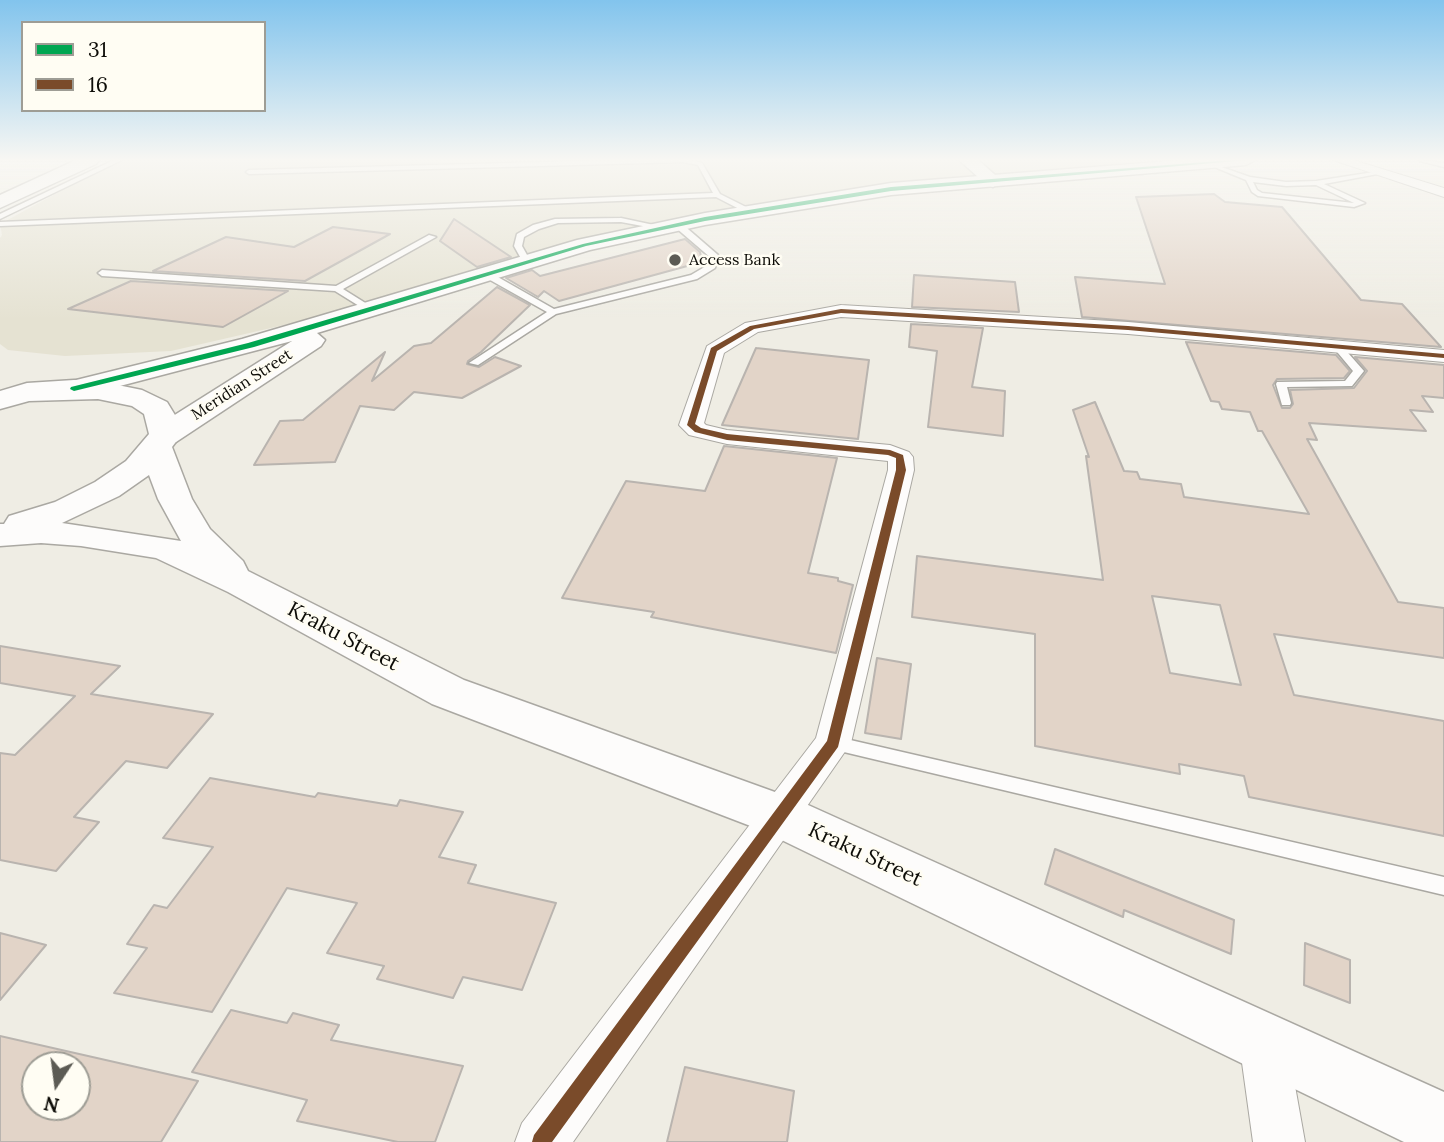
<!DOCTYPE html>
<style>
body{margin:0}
#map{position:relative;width:1444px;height:1142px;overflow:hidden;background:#efede4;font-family:Lora,serif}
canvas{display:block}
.legend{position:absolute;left:21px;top:21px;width:245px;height:91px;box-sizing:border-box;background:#fffdf3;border:2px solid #9e9d95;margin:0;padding:9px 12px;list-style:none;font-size:21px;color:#0d0c07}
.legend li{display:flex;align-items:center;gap:14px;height:35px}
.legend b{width:35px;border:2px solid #9e9d95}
.north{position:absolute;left:21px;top:1051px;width:70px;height:70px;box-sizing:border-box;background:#fffdf3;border:2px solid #9e9d95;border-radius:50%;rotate:193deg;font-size:19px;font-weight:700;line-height:28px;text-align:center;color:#0d0c07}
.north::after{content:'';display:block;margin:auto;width:24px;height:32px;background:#5c5b54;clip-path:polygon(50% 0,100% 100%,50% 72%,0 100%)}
</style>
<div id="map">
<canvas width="1444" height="1142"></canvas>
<ul class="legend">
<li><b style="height:9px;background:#00a651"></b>31</li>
<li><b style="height:9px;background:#7a4b2a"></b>16</li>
</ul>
<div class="north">N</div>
</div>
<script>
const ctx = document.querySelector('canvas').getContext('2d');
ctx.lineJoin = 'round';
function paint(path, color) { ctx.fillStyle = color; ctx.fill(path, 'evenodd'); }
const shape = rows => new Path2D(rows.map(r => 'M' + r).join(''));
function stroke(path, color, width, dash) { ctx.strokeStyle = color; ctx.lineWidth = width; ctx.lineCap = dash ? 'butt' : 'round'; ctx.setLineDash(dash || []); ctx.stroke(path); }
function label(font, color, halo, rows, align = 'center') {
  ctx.font = font + ' Lora,serif'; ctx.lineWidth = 5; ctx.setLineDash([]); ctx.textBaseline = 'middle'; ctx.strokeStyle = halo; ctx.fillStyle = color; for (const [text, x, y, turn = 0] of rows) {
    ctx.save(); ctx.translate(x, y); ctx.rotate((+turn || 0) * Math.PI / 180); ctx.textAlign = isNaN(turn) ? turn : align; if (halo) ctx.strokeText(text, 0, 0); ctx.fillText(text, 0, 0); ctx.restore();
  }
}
paint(shape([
 [113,160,1262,160,890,192,622,239,395,306,377,298,306,320,171,351,65,356,8,350,0,344,0,238,2,235,0,224,59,192,91,169]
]), '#e5e2d2');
const building = shape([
 [1214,194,1225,202,1282,207,1361,300,1402,304,1441,347,1082,317,1075,277,1165,284,1136,197,1214,194],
 [454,219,511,257,477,267,440,241,454,219],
 [333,227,390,234,305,281,153,271,226,237,294,247,333,227],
 [685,239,700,252,702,262,559,301,544,291,538,297,506,278,532,270,540,276,685,239],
 [914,275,1015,282,1019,312,912,307,914,275],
 [131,281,288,291,223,327,68,309,131,281],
 [497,287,530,305,481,352,468,361,467,364,479,367,495,357,521,366,462,398,414,392,394,410,360,406,335,462,254,465,280,421,303,420,385,352,372,381,414,346,431,343,497,287],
 [911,324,983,328,972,387,1005,391,1003,436,928,427,937,351,909,347,911,324],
 [1186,342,1336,355,1350,371,1344,378,1277,379,1273,385,1282,408,1290,408,1293,404,1290,390,1354,388,1367,371,1355,357,1444,365,1444,398,1422,396,1433,412,1410,410,1426,431,1309,423,1317,440,1307,439,1398,602,1444,608,1444,658,1274,634,1294,695,1444,721,1444,836,1249,797,1244,776,1179,764,1180,774,1035,746,1035,634,912,617,917,556,1103,580,1086,456,1089,457,1073,410,1095,402,1124,471,1137,472,1140,479,1181,484,1184,497,1309,514,1262,431,1258,431,1250,412,1222,409,1219,402,1211,401,1186,342],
 [1152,596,1220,605,1241,685,1170,673,1152,596],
 [756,348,869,360,858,439,722,425,756,348],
 [724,446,837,458,808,573,838,578,838,581,853,585,836,653,651,617,654,612,562,598,626,481,705,491,724,446],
 [0,646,120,666,91,694,213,714,167,768,126,761,74,817,99,822,56,871,0,860,0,753,15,755,75,696,0,683,0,646],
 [877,658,911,664,901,739,865,733,877,658],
 [210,778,315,797,318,793,397,806,400,800,463,812,439,857,476,865,468,883,556,903,522,990,463,977,453,998,377,979,384,966,327,953,357,903,287,888,212,1012,114,993,147,948,127,944,154,905,167,908,213,847,163,838,210,778],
 [1055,849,1234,920,1231,954,1124,910,1123,917,1045,884,1055,849],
 [0,933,46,945,0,1000,0,933],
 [1305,943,1350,960,1350,1003,1304,985,1305,943],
 [231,1010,287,1023,293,1013,339,1025,331,1040,463,1066,435,1142,398,1142,297,1121,307,1100,192,1072,231,1010],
 [0,1036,198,1081,161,1142,0,1142,0,1036],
 [35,1065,77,1065,77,1107,35,1107,35,1065],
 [685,1067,794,1091,787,1142,667,1142,685,1067]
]);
paint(building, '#e2d4c8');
stroke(building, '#b9b4af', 2);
const lane = shape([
 [114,160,122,160,0,219,0,214,114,160],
 [619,160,691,160,702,163,720,194,754,211,747,213,716,197,0,226,0,222,713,193,698,165,683,162,249,174,246,172,249,170,619,160],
 [1419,160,1444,163,1444,167,1420,161,1419,160],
 [1207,162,1250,177,1286,182,1316,181,1380,171,1383,173,1324,184,1365,203,1354,207,1258,196,1252,192,1246,180,1207,164,1207,162],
 [1253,182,1286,186,1316,185,1354,203,1262,193,1257,190,1253,182],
 [621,218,668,228,664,230,621,222,558,223,539,229,524,237,522,246,531,262,527,264,524,264,514,246,517,234,533,225,555,219,621,218],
 [675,223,681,223,718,255,715,268,697,279,556,314,478,365,469,363,547,312,483,276,483,272,489,272,554,309,691,275,708,265,711,258,675,227,675,223],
 [429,235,436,237,343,289,375,309,375,313,372,314,335,291,102,276,98,273,102,270,336,286,429,235],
 [1338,344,1341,345,1364,371,1352,386,1287,387,1291,403,1290,405,1282,405,1276,384,1277,382,1345,381,1353,371,1333,347,1338,344],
 [833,736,1444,877,1444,895,827,748,824,743,827,738,833,736]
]);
const street = shape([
 [1333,160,1353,160,1444,188,1444,197,1333,160],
 [841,305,1128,322,1444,350,1444,362,1128,334,841,317,758,332,724,353,704,423,706,425,727,430,890,445,909,452,913,457,914,470,851,743,573,1142,515,1142,522,1123,816,738,888,470,888,461,727,444,689,435,679,425,707,346,745,323,841,305],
 [1263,1017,1280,1024,1287,1041,1305,1142,1253,1142,1239,1041,1246,1024,1263,1017]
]);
const secondary = shape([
 [76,160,99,160,96,164,0,208,0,195,76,160],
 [959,160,978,160,1002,181,993,187,987,185,959,160],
 [74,380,98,381,142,390,167,402,178,420,181,435,172,447,192,499,210,529,243,561,248,571,464,680,797,800,1444,1092,1444,1142,1404,1142,761,830,432,704,228,592,156,558,81,546,41,543,0,546,0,524,4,524,9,516,55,502,95,482,126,461,149,434,144,414,132,406,98,399,29,401,0,409,0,391,27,383,74,380],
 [149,475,158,499,181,541,62,523,119,496,149,475]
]);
const primary = shape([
 [1183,160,1255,160,1246,165,891,195,705,225,590,250,317,333,325,340,321,346,176,442,165,444,154,442,149,435,154,428,292,341,74,398,64,395,59,389,64,383,242,339,577,240,705,213,891,183,1183,160]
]);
stroke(lane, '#aaa8a2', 3);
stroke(street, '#aaa8a2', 2);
stroke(secondary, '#aaa8a2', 3);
stroke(primary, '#aaa8a2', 3);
paint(lane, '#fdfcfb');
paint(street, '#fdfcfb');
paint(secondary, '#fdfcfb');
paint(primary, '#fdfcfb');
paint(shape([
 [1230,160,1248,160,891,191,705,221,586,246,254,347,74,391,70,389,71,387,248,343,583,244,705,217,891,187,1230,160]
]), '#00a651');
paint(shape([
 [841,309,1128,326,1444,354,1444,358,1128,330,841,313,754,329,717,351,695,424,701,428,727,434,890,450,903,455,906,470,838,747,552,1142,532,1142,534,1135,827,741,896,470,896,458,888,455,727,440,695,432,687,425,711,348,750,326,841,309]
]), '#7a4b2a');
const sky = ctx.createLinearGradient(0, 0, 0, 320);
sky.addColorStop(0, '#82c4ed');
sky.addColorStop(0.5, '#f8f7f3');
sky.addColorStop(1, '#f8f7f300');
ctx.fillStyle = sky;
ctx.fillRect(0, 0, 1444, 320);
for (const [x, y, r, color] of [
 [675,260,7,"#5c5b54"]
]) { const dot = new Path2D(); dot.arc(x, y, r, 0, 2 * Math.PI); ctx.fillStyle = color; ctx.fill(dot); stroke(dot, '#fffdf3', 2.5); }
label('16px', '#0d0c07', '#fffdf3', [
 ["Access Bank",689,260]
], 'left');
label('16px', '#0d0c07', '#fffdf3', [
 ["Meridian Street",242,385,-33]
]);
label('21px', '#0d0c07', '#fffdf3', [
 ["Kraku Street",343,637,28],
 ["Kraku Street",865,855,25]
]);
</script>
